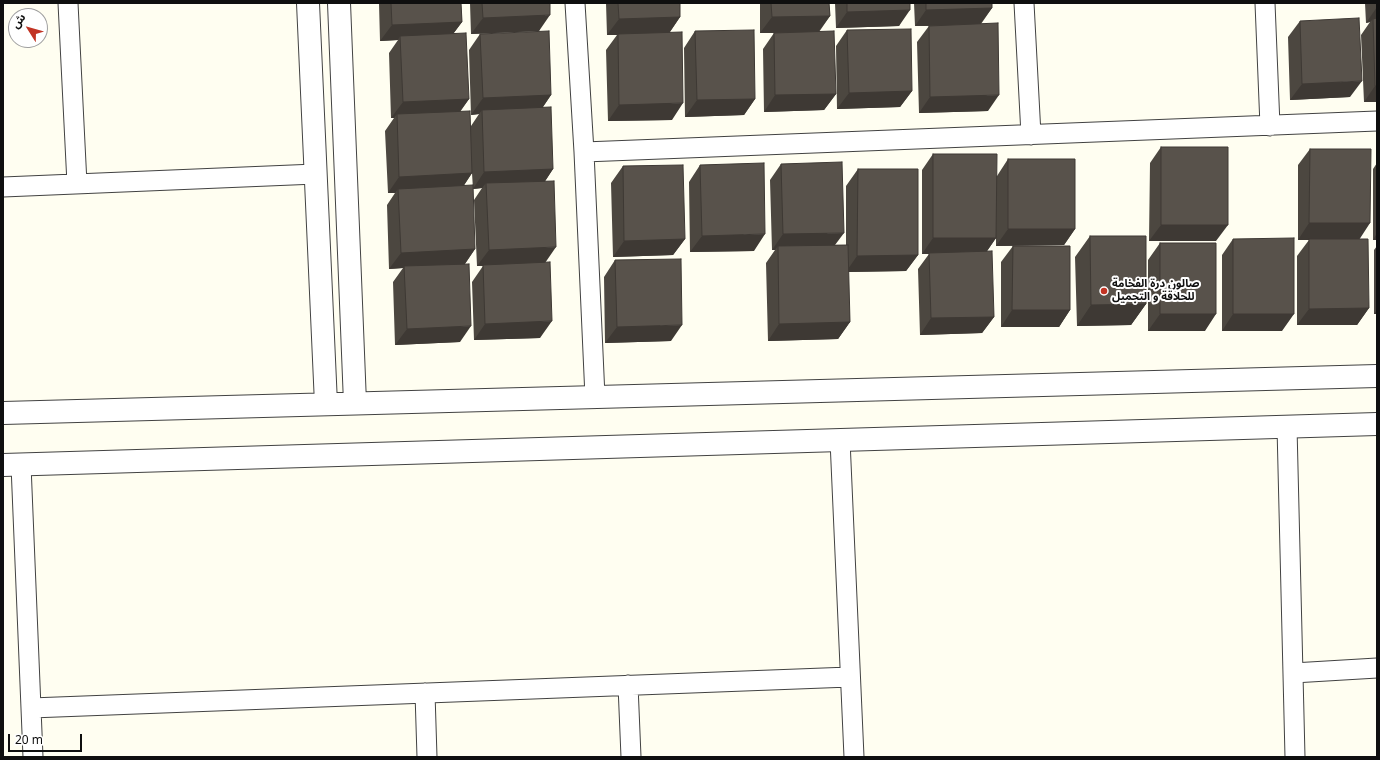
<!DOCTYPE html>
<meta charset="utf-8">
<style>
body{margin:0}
#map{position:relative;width:1380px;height:760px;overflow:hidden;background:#fffef1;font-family:Georgia,"Noto Sans Arabic",serif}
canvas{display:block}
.frame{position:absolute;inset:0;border:4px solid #0f0f0f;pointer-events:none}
.north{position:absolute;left:8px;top:8px;width:40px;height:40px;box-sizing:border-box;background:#fff;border:1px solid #9f9f9f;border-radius:50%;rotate:307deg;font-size:11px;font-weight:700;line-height:16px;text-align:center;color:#0f0f0f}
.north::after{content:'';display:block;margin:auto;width:14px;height:18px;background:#c23424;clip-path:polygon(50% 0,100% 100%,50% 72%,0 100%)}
.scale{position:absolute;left:8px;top:734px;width:74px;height:18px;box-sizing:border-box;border:2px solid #0f0f0f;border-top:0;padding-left:5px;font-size:12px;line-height:14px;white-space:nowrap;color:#0f0f0f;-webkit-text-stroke:3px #fff;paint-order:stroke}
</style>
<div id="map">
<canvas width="1380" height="760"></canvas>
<div class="frame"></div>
<div class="north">ش</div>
<div class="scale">20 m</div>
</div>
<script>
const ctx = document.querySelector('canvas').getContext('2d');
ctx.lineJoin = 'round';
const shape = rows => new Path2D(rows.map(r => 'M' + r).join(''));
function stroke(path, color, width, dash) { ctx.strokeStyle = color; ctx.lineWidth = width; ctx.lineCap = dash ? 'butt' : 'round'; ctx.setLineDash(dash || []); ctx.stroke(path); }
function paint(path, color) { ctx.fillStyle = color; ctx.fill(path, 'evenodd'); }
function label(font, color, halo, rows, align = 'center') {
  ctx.font = font + ' Georgia,"Noto Sans Arabic",serif'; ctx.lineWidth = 4; ctx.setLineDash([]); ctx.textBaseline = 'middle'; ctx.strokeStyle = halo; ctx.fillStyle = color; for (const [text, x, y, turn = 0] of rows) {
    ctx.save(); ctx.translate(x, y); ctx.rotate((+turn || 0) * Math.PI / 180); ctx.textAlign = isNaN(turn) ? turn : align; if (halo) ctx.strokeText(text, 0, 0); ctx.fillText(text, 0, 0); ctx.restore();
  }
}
const minor = shape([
 [68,3,77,184],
 [575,3,584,152,595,397],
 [1024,3,1031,135],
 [1265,3,1270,126],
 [584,152,1377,121],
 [3,187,316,174],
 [1287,427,1295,757],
 [840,440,854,757],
 [21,465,33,757],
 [1293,673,1377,668],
 [628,685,631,757],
 [425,693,427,757],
 [31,708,850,677]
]);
const tertiary = shape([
 [308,3,326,404],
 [339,3,355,403],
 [3,413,1377,376],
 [3,465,1377,424]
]);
stroke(minor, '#424242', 21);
stroke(tertiary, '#424242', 24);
stroke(minor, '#fff', 19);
stroke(tertiary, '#fff', 22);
paint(shape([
 [379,3,461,3,462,22,453,34,469,99,460,112,471,126,479,114,471,115,469,50,480,34,551,95,543,107,553,169,545,181,545,263,540,338,474,340,472,282,483,266,477,266,474,200,482,188,473,189,472,173,464,185,475,249,465,264,460,342,395,345,393,282,403,268,389,269,387,205,395,193,388,193,385,131,394,118,391,118,389,53,398,40,380,41],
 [470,3,550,3,539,31,471,34],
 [606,3,680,3,680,17,670,32,672,120,608,121,606,50,617,35,607,35],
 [760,3,829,3,830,16,819,32,836,94,824,110,764,112,763,49,774,33,760,33],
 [835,3,910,3,899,26,836,28],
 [914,3,992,3,992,8,981,24,988,111,919,113,917,42,929,26,915,26],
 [1365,3,1377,3,1377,102,1364,102,1361,35,1370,22,1366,23],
 [1300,21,1350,97,1290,100,1288,37],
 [847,30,912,91,900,107,837,109,836,46],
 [695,31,755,99,744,115,685,117,684,48],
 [1161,147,1216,241,1149,241,1150,163],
 [1310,149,1359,239,1369,308,1357,325,1297,325,1297,256,1309,240,1298,240,1298,165],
 [933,154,997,176,1008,159,1075,229,1064,245,996,246,996,238,987,251,994,317,982,333,920,335,918,269,929,254,922,254,922,170],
 [1377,163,1377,240,1373,240,1373,169],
 [781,164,835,245,846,245,846,186,858,169,918,255,906,271,848,272,850,322,838,339,768,341,766,263,775,250,772,250,770,180],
 [700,165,754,251,690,252,689,182],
 [623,166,685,239,673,255,613,257,611,183],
 [1090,236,1146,304,1131,325,1077,326,1075,257],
 [1233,239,1282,331,1222,331,1222,255],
 [1160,243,1205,331,1148,331,1148,260],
 [1013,246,1070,310,1059,327,1001,327,1001,262],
 [1377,246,1377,314,1374,314,1374,250],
 [615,260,671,341,605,343,604,277]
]), '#4c4740');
paint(shape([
 [1377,7,1377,22,1373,19,1370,22,1366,23],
 [992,8,980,24,915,26,926,10],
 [910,10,899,26,836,28,847,12],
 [550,15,539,31,471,34,483,18],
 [830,16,818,32,760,33,772,17],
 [680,17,669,33,618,34,617,35,607,35,619,19],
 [462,22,450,38,400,36,398,40,380,41,392,25],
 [1362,81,1350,97,1290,100,1302,84],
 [1375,86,1377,86,1377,102,1364,102],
 [912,91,900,107,837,109,849,93],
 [836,94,824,110,764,112,775,95],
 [551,95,540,111,482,110,479,114,471,115,483,98],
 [999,95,988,111,919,113,930,97],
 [469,99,457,115,397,114,394,118,391,118,403,102],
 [755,99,744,115,685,117,697,100],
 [683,103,672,120,608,121,619,105],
 [553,169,542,186,486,183,482,188,473,189,484,172],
 [472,173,461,190,398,189,395,193,388,193,399,177],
 [1309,223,1370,223,1359,240,1298,240],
 [1161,225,1228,225,1216,241,1149,241],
 [1008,229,1075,229,1064,245,996,246],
 [844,233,832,249,778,246,775,250,772,250,783,234],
 [1377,233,1377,240,1373,240],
 [765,234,754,251,690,252,702,236],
 [933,238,996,238,985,254,929,253,929,254,922,254],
 [685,239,673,255,613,257,624,241],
 [556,247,545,263,477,266,489,250],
 [475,249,464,265,404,266,403,268,389,269,401,253],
 [918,255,906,271,846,272,857,256],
 [1146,304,1131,325,1077,326,1091,305],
 [1369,308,1357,325,1297,325,1309,309],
 [1012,310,1070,310,1059,327,1001,327],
 [1377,310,1377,314,1374,314],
 [1160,314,1216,314,1205,331,1148,331],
 [1233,314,1294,314,1282,331,1222,331],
 [994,317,982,333,920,335,931,318],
 [552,321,540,338,474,340,485,324],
 [850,322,838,339,768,341,779,324],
 [682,325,671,341,605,343,617,327],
 [471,326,460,342,395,345,407,329]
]), '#3e3934');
const building = shape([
 [391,3,461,3,462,22,392,25,391,3],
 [482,3,550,3,550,15,483,18,482,3],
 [618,3,680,3,680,17,619,19,618,3],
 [771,3,829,3,830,16,772,17,771,3],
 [847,3,910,3,910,10,847,12,847,3],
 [926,3,992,3,992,8,926,10,926,3],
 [1359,18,1362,81,1302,84,1300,21,1359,18],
 [1377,18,1377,86,1375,86,1373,19,1377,18],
 [998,23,999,95,930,97,929,26,998,23],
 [911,29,912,91,849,93,847,30,911,29],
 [754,30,755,99,697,100,695,31,754,30],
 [549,31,551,95,483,98,480,34,549,31],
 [834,31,836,94,775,95,774,33,834,31],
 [682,32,683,103,619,105,618,34,682,32],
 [466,33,469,99,403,102,400,36,466,33],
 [551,107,553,169,484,172,482,110,551,107],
 [470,111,472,173,399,177,397,114,470,111],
 [1161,147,1228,147,1228,225,1161,225,1161,147],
 [1310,149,1371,149,1370,223,1309,223,1310,149],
 [933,154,997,154,996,238,933,238,933,154],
 [1008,159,1075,159,1075,229,1008,229,1008,159],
 [842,162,844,233,783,234,781,164,842,162],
 [764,163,765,234,702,236,700,165,764,163],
 [683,165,685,239,624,241,623,166,683,165],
 [858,169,918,169,918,255,857,256,858,169],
 [554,181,556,247,489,250,486,183,554,181],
 [473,185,475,249,401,253,398,189,473,185],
 [1090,236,1146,236,1146,304,1091,305,1090,236],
 [1294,238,1294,314,1233,314,1233,239,1294,238],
 [1309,239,1368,239,1369,308,1309,309,1309,239],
 [1160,243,1216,243,1216,314,1160,314,1160,243],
 [848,245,850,322,779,324,778,246,848,245],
 [1013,246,1070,246,1070,310,1012,310,1013,246],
 [992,251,994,317,931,318,929,253,992,251],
 [681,259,682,325,617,327,615,260,681,259],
 [550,262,552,321,485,324,483,265,550,262],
 [469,264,471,326,407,329,404,266,469,264]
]);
paint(building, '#58524b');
stroke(building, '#3e3934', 1);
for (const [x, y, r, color] of [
 [1104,291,4,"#c23424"]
]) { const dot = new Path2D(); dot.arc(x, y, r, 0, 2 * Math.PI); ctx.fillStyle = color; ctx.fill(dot); stroke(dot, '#fff', 1.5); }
label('bold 11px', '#0f0f0f', '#fff', [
 ["صالون درة الفخامة",1112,285],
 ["للحلاقة و التجميل",1112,298]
], 'left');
</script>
